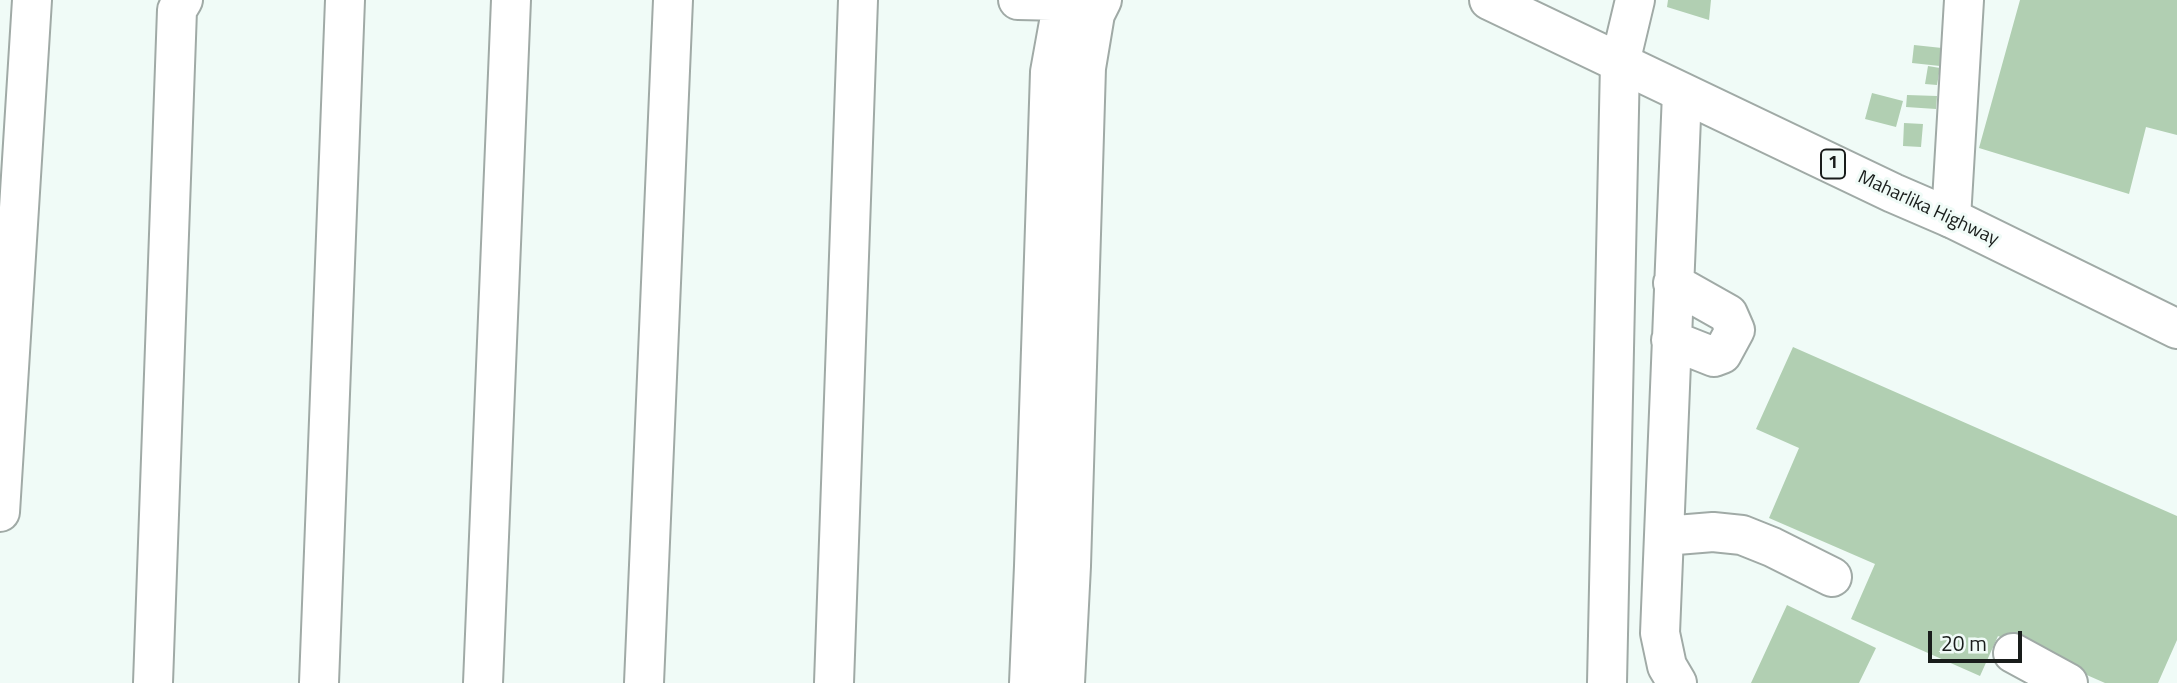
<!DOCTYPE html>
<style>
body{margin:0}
#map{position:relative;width:2177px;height:683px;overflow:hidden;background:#f0fbf7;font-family:"Titillium Web",sans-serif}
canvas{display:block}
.scale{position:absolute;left:1928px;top:631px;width:94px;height:32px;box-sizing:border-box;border:4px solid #191d1b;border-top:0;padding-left:9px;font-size:21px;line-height:24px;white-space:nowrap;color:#191d1b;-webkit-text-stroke:5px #f0fbf7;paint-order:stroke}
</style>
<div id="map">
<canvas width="2177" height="683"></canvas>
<div class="scale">20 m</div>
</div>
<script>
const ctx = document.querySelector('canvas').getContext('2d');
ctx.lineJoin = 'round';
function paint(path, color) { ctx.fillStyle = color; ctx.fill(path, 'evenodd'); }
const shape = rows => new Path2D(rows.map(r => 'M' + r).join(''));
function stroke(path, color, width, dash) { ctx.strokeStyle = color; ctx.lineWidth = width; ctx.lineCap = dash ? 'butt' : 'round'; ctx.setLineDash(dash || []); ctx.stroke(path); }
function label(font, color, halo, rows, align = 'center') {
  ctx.font = font + ' "Titillium Web",sans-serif'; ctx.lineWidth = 6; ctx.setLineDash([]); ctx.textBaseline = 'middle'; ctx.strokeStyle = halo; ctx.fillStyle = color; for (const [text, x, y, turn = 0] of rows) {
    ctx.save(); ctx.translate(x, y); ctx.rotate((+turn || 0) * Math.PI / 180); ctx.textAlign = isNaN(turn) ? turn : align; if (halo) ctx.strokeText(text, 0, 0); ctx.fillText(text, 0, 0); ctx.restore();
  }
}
paint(shape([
 [1668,0,1711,0,1709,20,1667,7],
 [2020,0,2177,0,2177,135,2146,127,2129,194,1979,148],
 [1914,45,1942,48,1940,66,1912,63],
 [1928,66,1940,68,1937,85,1925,84],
 [1872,93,1903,101,1896,127,1865,119],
 [1907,95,1937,96,1936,109,1906,107],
 [1904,123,1923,124,1921,147,1903,146],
 [1793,347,2177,516,2177,640,2158,683,2105,683,1998,636,1980,676,1851,619,1875,564,1769,518,1799,448,1756,429],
 [1787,605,1876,648,1859,683,1751,683]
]), '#b1cfb2');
const minor = shape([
 [1018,0,1063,1,1085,10],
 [1951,218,1964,0],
 [1671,340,1714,357,1722,354,1735,330,1728,314,1673,283],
 [0,512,32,0],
 [1664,536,1713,532,1742,535,1772,547,1832,577],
 [2013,653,2068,683],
 [153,683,177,10,183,0],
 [319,683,345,0],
 [483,683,511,0],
 [644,683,673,0],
 [834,683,858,0],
 [1029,683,1034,566,1050,72,1063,0],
 [1065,683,1071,566,1086,68,1095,14,1102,0],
 [1607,683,1620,63,1635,0],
 [1677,683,1667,666,1660,633,1682,93]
]);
const highway = shape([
 [1489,0,1893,193,1951,218,2177,329]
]);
stroke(minor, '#a0aaa6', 42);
stroke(highway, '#a0aaa6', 42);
stroke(minor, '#fff', 38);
stroke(highway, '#fff', 38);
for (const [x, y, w] of [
 [1833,164,24]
]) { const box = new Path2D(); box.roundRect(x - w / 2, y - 14.5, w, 29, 5); ctx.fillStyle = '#f0fbf7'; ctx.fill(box); stroke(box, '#191d1b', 2); }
label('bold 18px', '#191d1b', null, [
 ["1",1833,164]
]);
label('19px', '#191d1b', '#f0fbf7', [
 ["Maharlika Highway",1928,209,25]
]);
</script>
